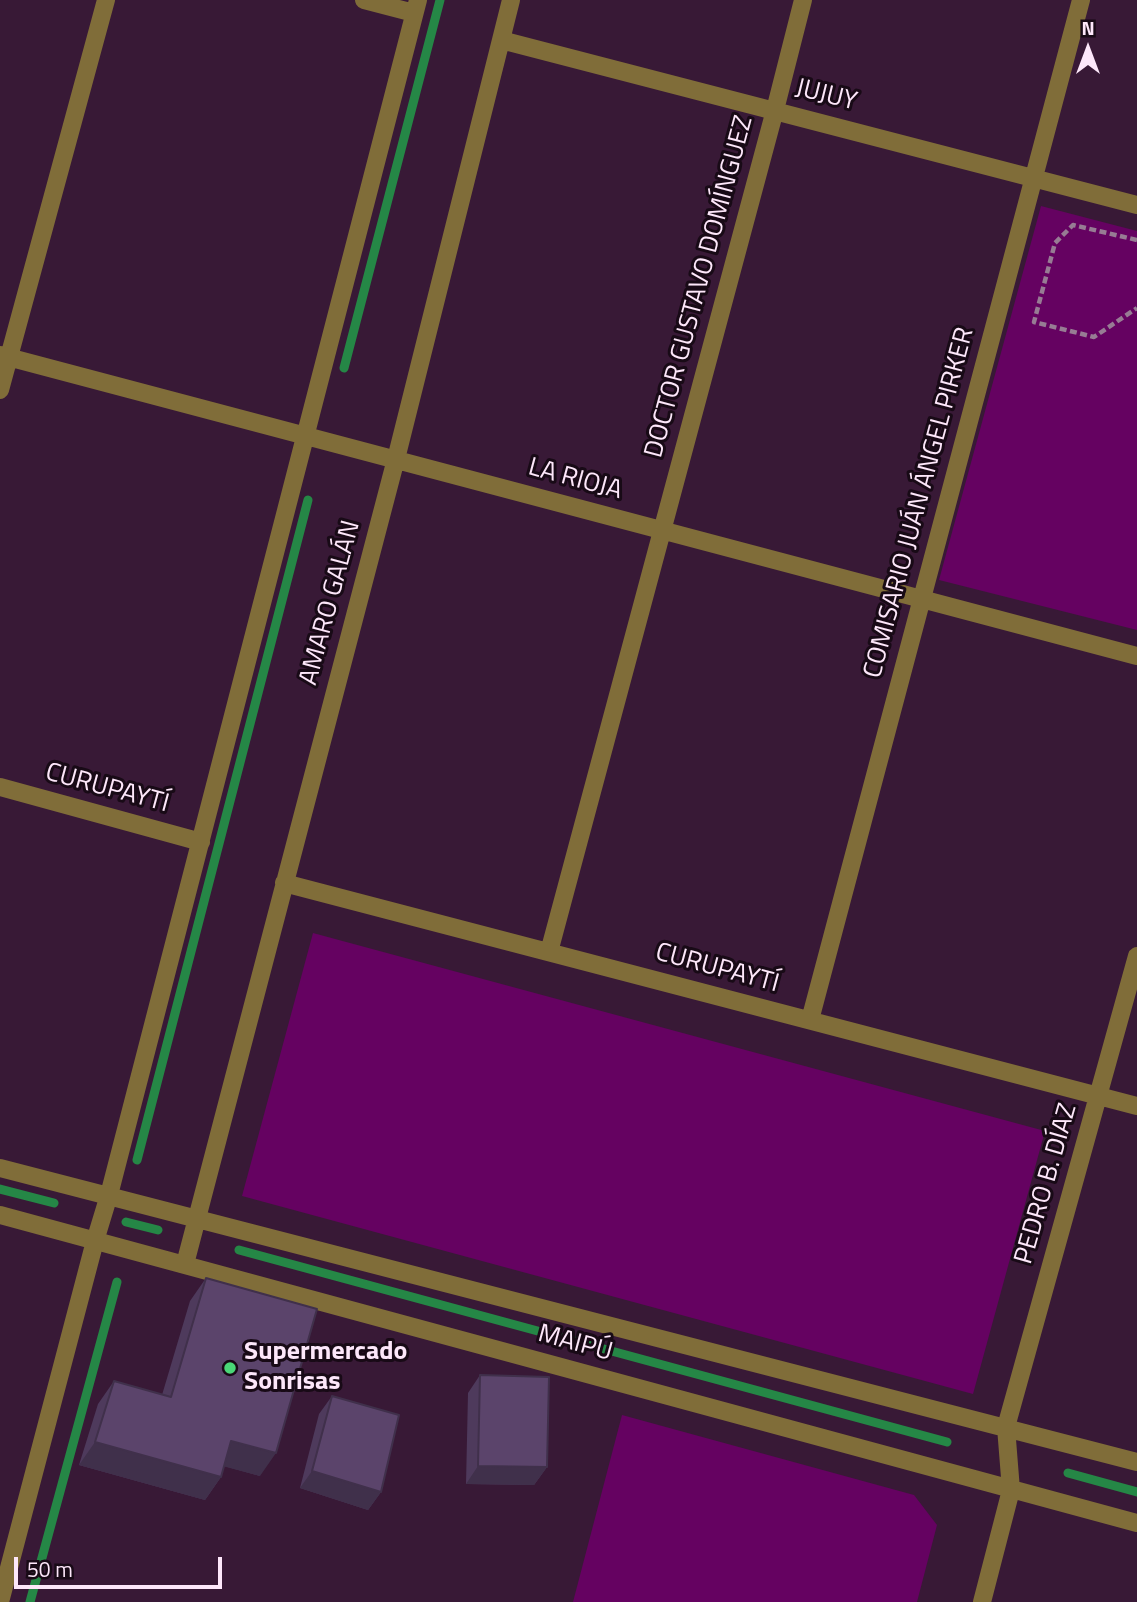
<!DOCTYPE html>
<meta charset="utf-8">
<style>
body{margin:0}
#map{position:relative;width:1137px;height:1602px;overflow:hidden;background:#381936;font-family:"Titillium Web",sans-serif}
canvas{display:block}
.north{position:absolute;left:1053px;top:14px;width:70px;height:70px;-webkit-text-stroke:5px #180a16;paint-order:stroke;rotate:0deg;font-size:19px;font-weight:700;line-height:28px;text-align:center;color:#fde7fa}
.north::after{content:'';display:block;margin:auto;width:24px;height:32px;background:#fde7fa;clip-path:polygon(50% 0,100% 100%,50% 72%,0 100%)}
.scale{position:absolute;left:14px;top:1557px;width:208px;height:32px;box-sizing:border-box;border:4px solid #fde7fa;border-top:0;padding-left:9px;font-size:21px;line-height:24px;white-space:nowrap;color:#fde7fa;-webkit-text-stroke:5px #180a16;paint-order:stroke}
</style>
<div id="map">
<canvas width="1137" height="1602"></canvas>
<div class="north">N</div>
<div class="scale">50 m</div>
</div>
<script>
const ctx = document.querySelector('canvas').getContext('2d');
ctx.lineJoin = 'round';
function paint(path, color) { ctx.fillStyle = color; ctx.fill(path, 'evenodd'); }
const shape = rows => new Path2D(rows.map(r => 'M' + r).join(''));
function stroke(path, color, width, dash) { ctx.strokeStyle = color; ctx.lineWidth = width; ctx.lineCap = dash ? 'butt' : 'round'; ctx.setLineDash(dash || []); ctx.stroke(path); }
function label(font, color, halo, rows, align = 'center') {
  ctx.font = font + ' "Titillium Web",sans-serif'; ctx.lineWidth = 6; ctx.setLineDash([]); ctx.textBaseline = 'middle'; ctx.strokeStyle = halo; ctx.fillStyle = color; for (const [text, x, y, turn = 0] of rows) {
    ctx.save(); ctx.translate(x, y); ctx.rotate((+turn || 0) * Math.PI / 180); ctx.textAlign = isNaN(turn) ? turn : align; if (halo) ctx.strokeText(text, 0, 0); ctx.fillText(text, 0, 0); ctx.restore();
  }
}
paint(shape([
 [1041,206,1137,231,1137,630,939,580],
 [313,933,1045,1131,973,1394,242,1196],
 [622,1415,914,1495,937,1525,917,1602,573,1602]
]), '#650261');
stroke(shape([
 [344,368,440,0],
 [137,1160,308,500],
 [0,1189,54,1203],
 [126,1222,158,1230],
 [239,1250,947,1442],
 [1068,1473,1137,1492],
 [30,1602,117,1282]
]), '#258746', 9);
stroke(shape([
 [1137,240,1073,225,1055,243,1034,322,1094,337,1137,308]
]), '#977c94', 4.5, [7, 3.5]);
stroke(shape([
 [364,0,414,13],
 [501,40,1137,205],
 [0,355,1137,656],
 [0,390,106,0],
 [0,787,201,842],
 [284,883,1137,1106],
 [549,952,775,110,803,0],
 [810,1020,1081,0],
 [0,1168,1137,1462],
 [0,1215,1137,1523],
 [185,1264,396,459,511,0],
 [0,1602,95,1241,109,1195,418,0],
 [982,1602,1011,1490,1006,1427,1137,956]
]), '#806d39', 18);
paint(shape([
 [206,1278,260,1476,224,1466,221,1477,205,1500,79,1465,98,1404,114,1381,162,1395,190,1301],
 [480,1375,547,1467,534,1485,466,1484,468,1393],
 [332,1396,381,1492,368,1510,300,1488,319,1414]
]), '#4e3a5c');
paint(shape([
 [231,1441,276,1453,260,1476,215,1464],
 [95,1442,221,1477,205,1500,79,1465],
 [478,1466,547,1467,534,1485,466,1484],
 [312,1471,381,1492,368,1510,300,1488]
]), '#40304b');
const building = shape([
 [206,1278,317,1309,276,1453,231,1441,221,1477,95,1442,114,1381,171,1397,206,1278],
 [480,1375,549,1377,547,1467,478,1466,480,1375],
 [332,1396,399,1415,381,1492,312,1471,332,1396]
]);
paint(building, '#5b446b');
stroke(building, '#40304b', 2);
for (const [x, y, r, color] of [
 [230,1368,7,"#4ad777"]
]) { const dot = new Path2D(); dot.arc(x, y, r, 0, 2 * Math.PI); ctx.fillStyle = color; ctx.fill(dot); stroke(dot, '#180a16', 2.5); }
label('26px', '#fde7fa', '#180a16', [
 ["JUJUY",826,96,14],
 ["DOCTOR GUSTAVO DOMÍNGUEZ",700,287,-75],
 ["LA RIOJA",575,480,15],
 ["COMISARIO JUÁN ÁNGEL PIRKER",920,503,-75],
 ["AMARO GALÁN",331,603,-75],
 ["CURUPAYTÍ",107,789,15],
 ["CURUPAYTÍ",717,969,15],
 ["PEDRO B. DÍAZ",1047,1184,-74],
 ["MAIPÚ",575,1344,15]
]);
label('bold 26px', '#fde7fa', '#180a16', [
 ["Supermercado",244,1353],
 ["Sonrisas",244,1383]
], 'left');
</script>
